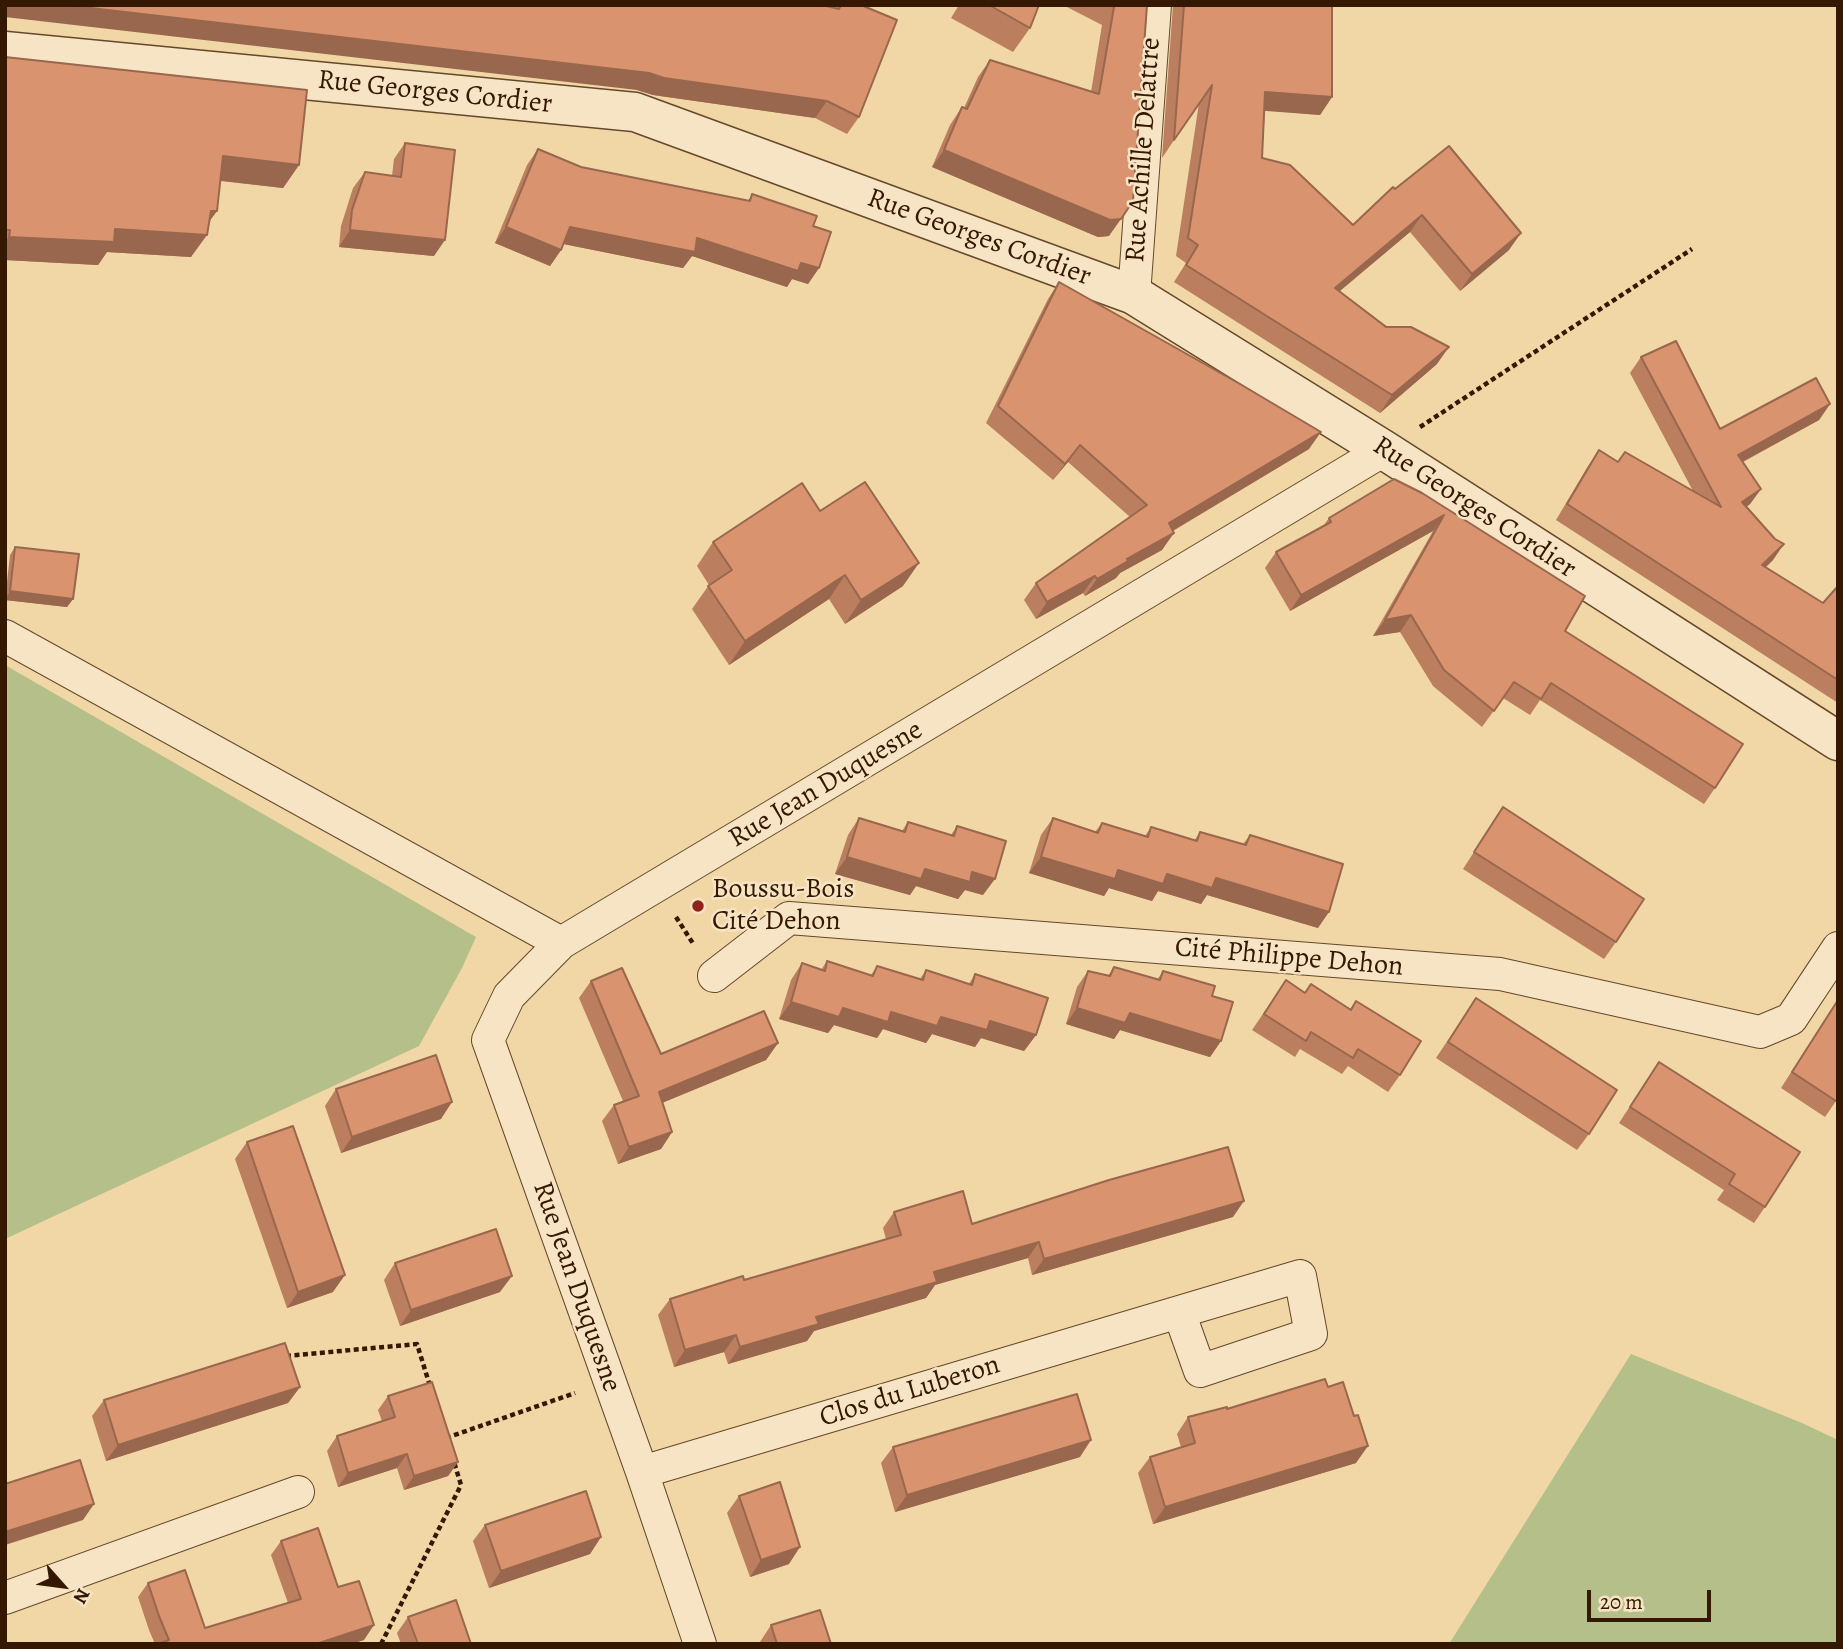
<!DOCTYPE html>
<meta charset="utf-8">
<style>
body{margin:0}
#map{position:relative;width:1843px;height:1649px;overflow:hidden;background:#f1d6a6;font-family:Alegreya,serif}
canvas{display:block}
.frame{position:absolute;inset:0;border:7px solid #351801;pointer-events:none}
.north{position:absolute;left:28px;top:1551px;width:70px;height:70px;-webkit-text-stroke:5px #f6e4c5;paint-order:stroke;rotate:118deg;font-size:19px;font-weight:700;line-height:28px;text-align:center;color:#351801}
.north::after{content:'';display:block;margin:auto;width:24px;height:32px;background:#351801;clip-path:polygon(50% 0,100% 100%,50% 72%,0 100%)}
.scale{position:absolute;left:1587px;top:1590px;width:124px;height:32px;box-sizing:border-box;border:4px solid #351801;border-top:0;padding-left:9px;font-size:21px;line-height:24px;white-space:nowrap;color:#351801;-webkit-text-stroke:5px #f6e4c5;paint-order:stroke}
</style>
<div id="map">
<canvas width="1843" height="1649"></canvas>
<div class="frame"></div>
<div class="north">N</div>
<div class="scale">20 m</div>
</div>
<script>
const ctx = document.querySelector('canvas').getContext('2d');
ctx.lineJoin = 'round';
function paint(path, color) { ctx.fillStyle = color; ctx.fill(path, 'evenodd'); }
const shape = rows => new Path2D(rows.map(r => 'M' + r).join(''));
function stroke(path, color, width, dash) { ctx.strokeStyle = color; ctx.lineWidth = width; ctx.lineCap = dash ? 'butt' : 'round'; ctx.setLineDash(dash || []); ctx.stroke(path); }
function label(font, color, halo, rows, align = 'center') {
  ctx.font = font + ' Alegreya,serif'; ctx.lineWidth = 5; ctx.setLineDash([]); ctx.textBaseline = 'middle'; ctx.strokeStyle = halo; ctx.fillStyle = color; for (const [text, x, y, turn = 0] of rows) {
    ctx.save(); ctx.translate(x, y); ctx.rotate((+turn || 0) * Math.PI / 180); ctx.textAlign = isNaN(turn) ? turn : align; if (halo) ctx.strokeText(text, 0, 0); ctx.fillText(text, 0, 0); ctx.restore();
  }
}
paint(shape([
 [5,665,476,937,462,968,419,1046,5,1239],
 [1631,1354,1802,1423,1838,1440,1838,1644,1449,1644]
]), '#b5bf8a');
const minor = shape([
 [1134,295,1155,5],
 [5,636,561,943],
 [714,976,789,918,1500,974,1760,1032,1791,1019,1838,948],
 [642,1472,1179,1312,1300,1276,1311,1334,1200,1371,1179,1312],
 [5,1598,298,1492],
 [700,1644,642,1472,488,1040,509,996,561,943,1384,450]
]);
const tertiary = shape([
 [5,51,635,112,1134,295,1384,450,1838,741]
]);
stroke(minor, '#64482a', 34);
stroke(tertiary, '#64482a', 41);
stroke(shape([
 [1420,427,1692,249],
 [676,917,694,945],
 [286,1356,417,1344,430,1386],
 [446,1438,575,1393],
 [381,1644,461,1485,454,1462]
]), '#351801', 4.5, [5, 3.5]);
stroke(minor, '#f6e4c5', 32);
stroke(tertiary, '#f6e4c5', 38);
paint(shape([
 [839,5,861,5,859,117,847,134,815,118,653,95,637,90,836,8],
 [959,5,1039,5,1030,28,1013,52,951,18],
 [1063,5,1147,5,1109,236,1098,237,932,167,950,125,962,107,964,108,978,77,990,60,1091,92,1102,25],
 [1173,5,1332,5,1332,97,1320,115,1265,110,1262,158,1353,225,1395,189,1509,250,1460,291,1410,232,1340,291,1437,364,1380,413,1174,282,1186,263,1176,256,1199,103,1162,158],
 [5,57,299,165,283,188,220,181,217,211,209,221,191,257,107,252,98,265,5,260],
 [405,143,434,256,339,247,341,226,353,188,365,172,392,176,394,159],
 [538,149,581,167,748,201,752,194,813,226,819,268,808,284,792,279,787,287,692,256,683,268,563,244,561,250,550,266,495,243,527,165],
 [1059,282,1309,449,1173,531,1162,550,1120,573,1116,578,1085,596,1083,593,1036,619,1024,600,1036,583,1130,517,1068,462,1053,480,986,423,1048,299],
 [1641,357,1720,429,1830,404,1819,420,1743,462,1761,489,1750,504,1746,507,1773,560,1766,567,1823,603,1838,586,1838,703,1556,520,1588,466,1599,450,1618,462,1693,491,1630,373],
 [1422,493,1565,631,1715,788,1704,804,1540,700,1530,715,1503,698,1482,727,1433,686,1400,632,1373,636,1433,531,1290,611,1265,568,1276,552,1324,525,1329,518],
 [820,511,903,586,845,624,829,599,729,665,692,609,709,585,697,566,713,542],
 [15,547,73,599,67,607,5,600,10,555],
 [1503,807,1616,942,1604,959,1463,869],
 [859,818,902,831,908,822,951,835,957,826,983,895,965,890,958,899,916,886,910,895,835,874,848,835],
 [1053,818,1095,832,1102,823,1145,836,1151,827,1194,841,1200,832,1243,844,1250,835,1318,928,1207,895,1201,904,1158,891,1152,901,1109,888,1104,896,1029,873,1041,835],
 [827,961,871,975,877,966,920,979,926,970,969,984,975,974,1036,1035,1024,1051,981,1038,975,1047,932,1034,926,1043,883,1029,877,1038,834,1025,828,1033,779,1019,791,980,802,963,821,970],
 [1114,967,1157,980,1163,971,1212,996,1221,1041,1210,1057,1120,1030,1114,1039,1066,1024,1077,987,1088,971,1108,976],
 [1286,980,1305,993,1350,1009,1356,1001,1400,1075,1388,1092,1348,1066,1342,1074,1300,1049,1295,1057,1252,1030],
 [591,981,661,1054,778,1043,766,1060,662,1103,672,1132,661,1149,618,1164,602,1121,614,1105,623,1101,579,998],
 [1476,998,1589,1134,1577,1150,1436,1058],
 [1838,999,1838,1098,1825,1117,1781,1088],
 [1659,1062,1765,1207,1754,1223,1717,1200,1724,1190,1619,1123],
 [336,1089,441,1119,341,1153,325,1106],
 [247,1142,333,1292,287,1308,235,1159],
 [894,1212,972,1224,1233,1217,1032,1275,1028,1258,935,1285,926,1298,814,1331,807,1341,728,1364,724,1352,674,1367,658,1315,670,1299,744,1280,886,1239,883,1228],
 [395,1263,500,1292,400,1326,384,1280],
 [300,1387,288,1403,106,1461,92,1416,104,1400],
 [1328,1387,1354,1416,1356,1463,1153,1524,1138,1473,1150,1457,1181,1447,1177,1434,1188,1417],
 [388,1396,458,1462,448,1476,404,1490,397,1468,338,1487,327,1451,337,1436,382,1421,378,1410],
 [893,1447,1080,1457,895,1512,881,1463],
 [739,1496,789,1564,750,1577,727,1513],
 [485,1525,601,1537,590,1554,489,1588,473,1541],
 [281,1541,338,1587,364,1640,351,1644,155,1644,149,1630,138,1597,148,1583,205,1628,288,1603,271,1555],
 [408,1617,471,1644,401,1644,397,1633],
 [771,1625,831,1644,761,1644,760,1642]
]), '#bb7e5f');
paint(shape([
 [5,5,65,5,649,73,827,101,815,118,653,95,637,90,5,17],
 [1265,92,1332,97,1320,115,1253,110],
 [944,150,1121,219,1109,236,1098,237,932,167],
 [223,156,299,165,283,188,207,179],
 [211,211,217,211,201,233,207,235,191,257,107,252,98,265,5,260,5,242,9,237,115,229],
 [1422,215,1410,232,1323,305,1335,288],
 [506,227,561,250,550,266,495,243],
 [570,227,697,238,801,263,819,268,808,284,792,279,787,287,692,256,683,268,559,243],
 [350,230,445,240,434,256,339,247],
 [1521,233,1509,250,1460,291,1472,274],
 [1449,347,1437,364,1380,413,1392,395],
 [1830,404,1819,420,1727,470,1738,455],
 [1321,432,1309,449,1157,540,1169,523],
 [1080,445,1068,462,1053,480,1065,464],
 [1761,489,1750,504,1731,518,1742,502],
 [1444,515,1433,531,1290,611,1301,595],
 [1174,533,1162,550,1120,573,1116,578,1085,596,1097,579,1127,559],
 [1784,544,1773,560,1751,581,1762,565],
 [919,563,903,586,845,624,861,600],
 [845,575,829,599,729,665,745,641],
 [1095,576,1083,593,1036,619,1047,602],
 [10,591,73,599,67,607,5,600],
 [1411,615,1400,632,1373,636,1385,620],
 [847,857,925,869,972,872,995,879,983,895,965,890,958,899,916,886,910,895,835,874],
 [1041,857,1118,870,1216,878,1329,912,1318,928,1207,895,1201,904,1158,891,1152,901,1109,888,1104,896,1029,873],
 [791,1002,990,1021,1036,1035,1024,1051,981,1038,975,1047,932,1034,926,1043,883,1029,877,1038,834,1025,828,1033,779,1019],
 [1077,1008,1130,1013,1221,1041,1210,1057,1120,1030,1114,1039,1066,1024],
 [778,1043,766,1060,647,1109,659,1092],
 [452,1102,441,1119,341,1153,352,1137],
 [672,1132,661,1149,618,1164,629,1147],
 [1244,1201,1233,1217,1032,1275,1044,1259],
 [1039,1242,1028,1258,935,1285,926,1298,814,1331,807,1341,728,1364,740,1347,816,1317,934,1272],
 [345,1275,333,1292,287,1308,298,1292],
 [512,1276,500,1292,400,1326,411,1310],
 [736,1335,724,1352,674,1367,685,1350],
 [300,1387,288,1403,106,1461,118,1445],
 [1091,1440,1080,1457,895,1512,907,1495],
 [1368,1446,1356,1463,1153,1524,1165,1507],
 [407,1454,397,1468,338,1487,348,1473],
 [458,1462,448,1476,404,1490,414,1476],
 [94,1504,83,1520,5,1545,5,1532],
 [601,1537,590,1554,489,1588,501,1571],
 [800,1547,789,1564,750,1577,761,1560],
 [374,1625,364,1640,351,1644,316,1644]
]), '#98674d');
const building = shape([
 [65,5,822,5,839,9,841,5,861,5,897,20,859,117,827,101,664,78,649,73,65,5],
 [989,5,1039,5,1030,28,989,5],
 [1110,5,1147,5,1133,201,1121,219,1110,220,944,150,962,107,967,109,990,60,1099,94,1114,7,1110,5],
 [1184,5,1332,5,1332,97,1265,92,1262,158,1290,165,1353,225,1393,187,1395,189,1449,146,1521,233,1472,274,1422,215,1335,288,1386,327,1411,327,1449,347,1392,395,1186,265,1198,245,1188,238,1212,85,1174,140,1184,5],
 [5,57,307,90,299,165,223,156,217,211,211,211,207,235,115,229,114,242,9,237,10,230,5,230,5,57],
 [405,143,455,150,445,240,350,230,352,210,365,172,401,177,405,143],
 [538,149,581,167,750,201,752,194,817,216,813,226,831,232,819,268,801,263,798,271,697,238,695,252,570,227,561,250,506,227,538,149],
 [1059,282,1240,384,1321,432,1169,523,1174,533,1127,559,1128,561,1097,579,1095,576,1047,602,1036,583,1147,505,1080,445,1065,464,998,406,1059,282],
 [1676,341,1720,429,1816,378,1830,404,1738,455,1761,489,1742,502,1775,539,1784,544,1762,565,1823,603,1838,586,1838,680,1567,504,1599,450,1618,462,1625,452,1721,507,1641,357,1676,341],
 [1394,479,1422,493,1585,596,1565,631,1743,744,1715,788,1551,683,1541,699,1514,682,1494,711,1444,670,1411,615,1385,620,1444,515,1301,595,1276,552,1331,522,1329,518,1394,479],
 [865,482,919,563,861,600,845,575,745,641,708,586,732,570,713,542,802,483,820,511,865,482],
 [15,547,79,554,73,599,10,591,15,547],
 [1503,807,1644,899,1616,942,1474,852,1503,807],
 [859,818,905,832,908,822,954,836,957,826,1006,841,995,879,972,872,970,882,925,869,921,879,847,857,859,818],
 [1053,818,1098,833,1102,823,1148,837,1151,827,1197,841,1200,832,1246,845,1250,835,1343,864,1329,912,1216,878,1212,888,1167,874,1163,884,1118,870,1115,879,1041,857,1053,818],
 [827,961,873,976,877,966,923,980,926,970,972,985,975,974,1048,998,1036,1035,990,1021,987,1030,941,1017,937,1026,891,1012,888,1022,843,1008,839,1017,791,1002,802,963,825,971,827,961],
 [1114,967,1160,980,1163,971,1215,986,1212,996,1233,1002,1221,1041,1130,1013,1125,1023,1077,1008,1088,971,1110,976,1114,967],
 [622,968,661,1054,764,1011,778,1043,659,1092,672,1132,629,1147,614,1105,639,1096,591,981,622,968],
 [1286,980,1305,993,1311,984,1351,1010,1356,1001,1421,1041,1400,1075,1358,1049,1353,1058,1311,1032,1306,1041,1264,1014,1286,980],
 [1476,998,1617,1090,1589,1134,1448,1042,1476,998],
 [1838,1000,1838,1098,1836,1101,1792,1072,1838,1000],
 [436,1055,452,1102,352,1137,336,1089,436,1055],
 [1659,1062,1800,1152,1765,1207,1729,1184,1735,1174,1630,1107,1659,1062],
 [293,1126,345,1275,298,1292,247,1142,293,1126],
 [1228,1147,1244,1201,1044,1259,1039,1242,934,1272,937,1282,816,1317,819,1324,740,1347,736,1335,685,1350,670,1299,743,1276,744,1280,901,1235,894,1212,963,1191,972,1224,1109,1180,1228,1147],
 [496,1229,512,1276,411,1310,395,1263,496,1229],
 [285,1343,300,1387,118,1445,104,1400,285,1343],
 [1325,1379,1328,1387,1343,1382,1354,1416,1358,1415,1368,1446,1165,1507,1150,1457,1195,1443,1188,1417,1227,1407,1227,1409,1325,1379],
 [432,1382,458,1462,414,1476,407,1454,348,1473,337,1436,395,1417,388,1396,432,1382],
 [1077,1394,1091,1440,907,1495,893,1447,1077,1394],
 [80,1460,94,1504,5,1532,5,1484,80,1460],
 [780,1482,800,1547,761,1560,739,1496,780,1482],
 [586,1491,601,1537,501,1571,485,1525,586,1491],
 [318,1528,338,1587,359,1581,374,1625,316,1644,158,1644,169,1640,159,1616,148,1583,185,1570,205,1628,301,1599,281,1541,318,1528],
 [456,1600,471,1644,418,1644,408,1617,456,1600],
 [820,1610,831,1644,777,1644,771,1625,820,1610]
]);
paint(building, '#d9936e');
stroke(building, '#98674d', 2);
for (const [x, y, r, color] of [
 [698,906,7,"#8f2418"]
]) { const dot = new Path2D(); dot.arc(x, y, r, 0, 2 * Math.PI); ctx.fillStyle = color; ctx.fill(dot); stroke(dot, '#f6e4c5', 2.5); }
label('28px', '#351801', '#f6e4c5', [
 ["Rue Georges Cordier",435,93,6],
 ["Rue Achille Delattre",1144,150,-86],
 ["Rue Georges Cordier",979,238,20],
 ["Rue Georges Cordier",1474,508,33],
 ["Rue Jean Duquesne",826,785,-31],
 ["Cité Philippe Dehon",1289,958,5],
 ["Rue Jean Duquesne",576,1287,71],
 ["Clos du Luberon",910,1392,-17]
]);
label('28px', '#351801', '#f6e4c5', [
 ["Boussu-Bois",712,890],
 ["Cité Dehon",712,922]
], 'left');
</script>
